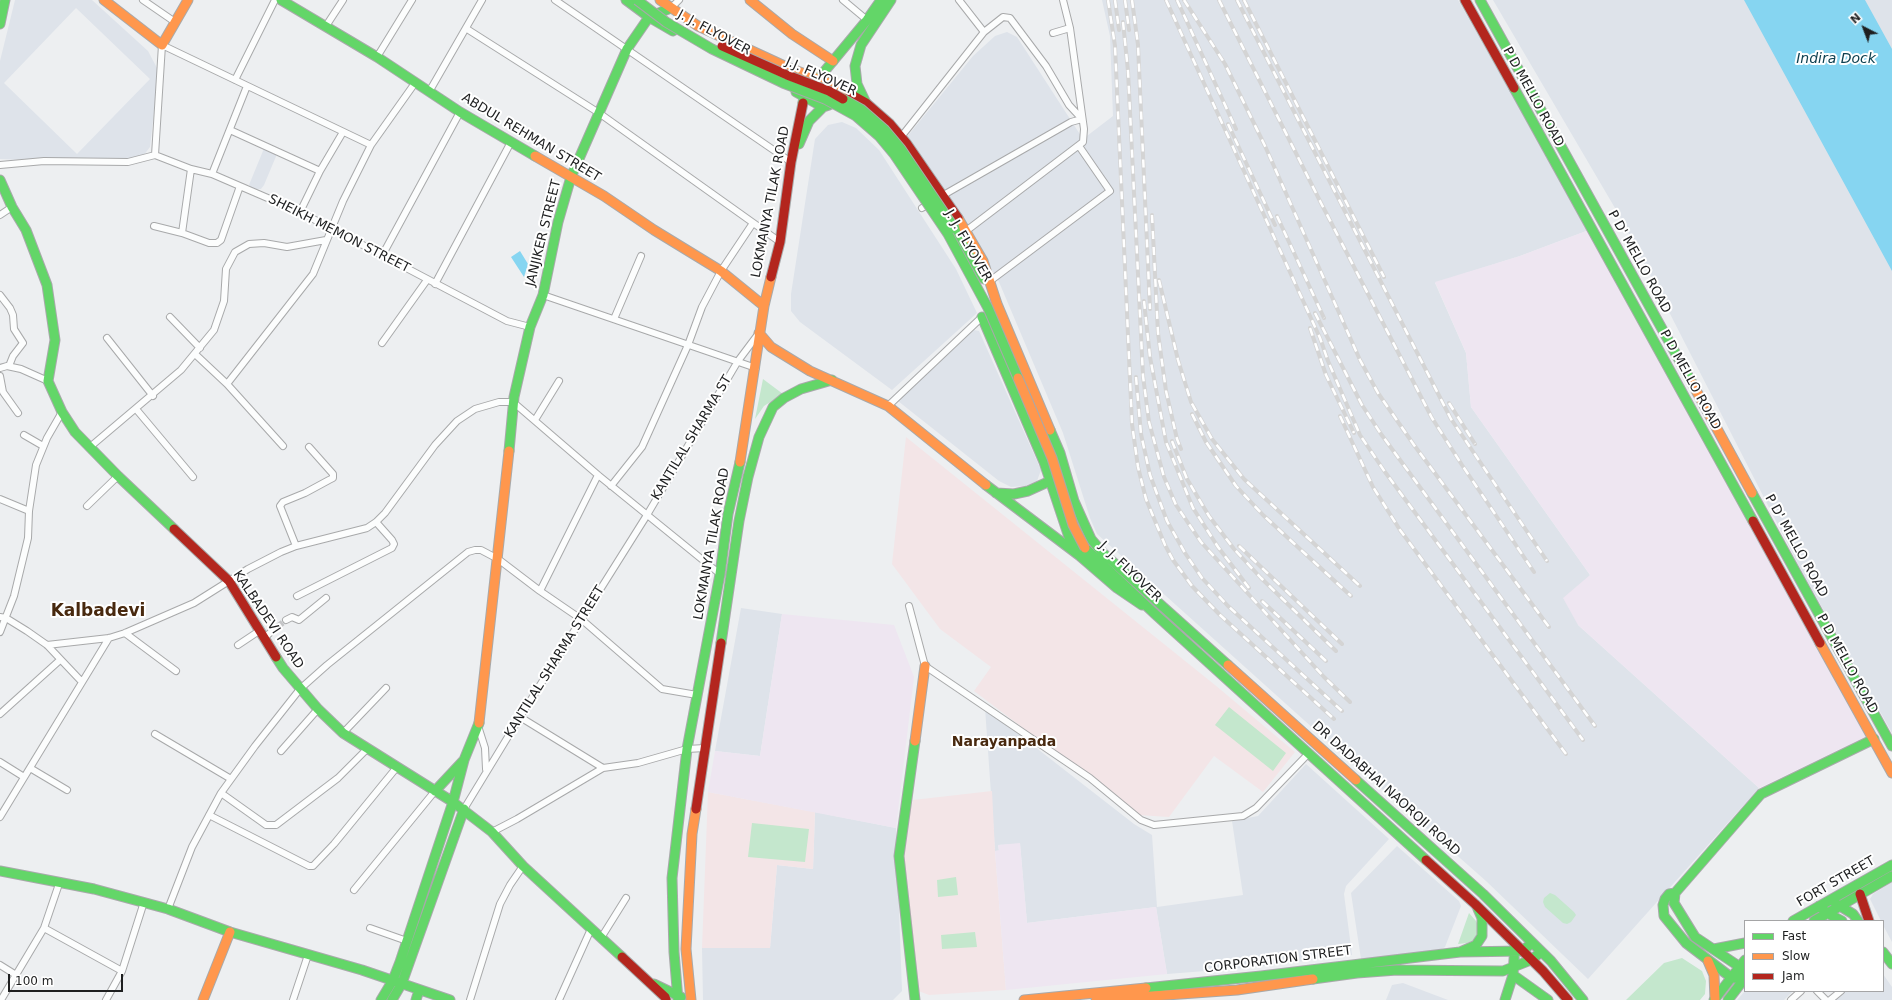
<!DOCTYPE html>
<style>
body{margin:0}
#map{position:relative;width:1892px;height:1000px;overflow:hidden;background:#edeff1;font-family:"DejaVu Sans",sans-serif}
canvas{display:block}
.legend{position:absolute;left:1744px;top:920px;width:140px;height:72px;box-sizing:border-box;background:#fff;border:1px solid #a5a5a6;margin:0;padding:5px 7px;list-style:none;font-size:12px;color:#1e1f20}
.legend li{display:flex;align-items:center;gap:8px;height:20px}
.legend b{width:20px;border:1px solid #a5a5a6}
.north{position:absolute;left:1844px;top:8px;width:40px;height:40px;-webkit-text-stroke:3px #fff;paint-order:stroke;rotate:318deg;font-size:11px;font-weight:700;line-height:16px;text-align:center;color:#1e1f20}
.north::after{content:'';display:block;margin:auto;width:14px;height:18px;background:#1e1f20;clip-path:polygon(50% 0,100% 100%,50% 72%,0 100%)}
.scale{position:absolute;left:8px;top:974px;width:115px;height:18px;box-sizing:border-box;border:2px solid #1e1f20;border-top:0;padding-left:5px;font-size:12px;line-height:14px;white-space:nowrap;color:#1e1f20;-webkit-text-stroke:3px #fff;paint-order:stroke}
</style>
<div id="map">
<canvas width="1892" height="1000"></canvas>
<ul class="legend">
<li><b style="height:5px;background:#63d668"></b>Fast</li>
<li><b style="height:5px;background:#ff974d"></b>Slow</li>
<li><b style="height:5px;background:#b3261e"></b>Jam</li>
</ul>
<div class="north">N</div>
<div class="scale">100 m</div>
</div>
<script>
const ctx = document.querySelector('canvas').getContext('2d');
ctx.lineJoin = 'round';
function paint(path, color) { ctx.fillStyle = color; ctx.fill(path, 'evenodd'); }
const shape = rows => new Path2D(rows.map(r => 'M' + r).join(''));
function stroke(path, color, width, dash) { ctx.strokeStyle = color; ctx.lineWidth = width; ctx.lineCap = dash ? 'butt' : 'round'; ctx.setLineDash(dash || []); ctx.stroke(path); }
function label(font, color, halo, rows, align = 'center') {
  ctx.font = font + ' "DejaVu Sans",sans-serif'; ctx.lineWidth = 4; ctx.setLineDash([]); ctx.textBaseline = 'middle'; ctx.strokeStyle = halo; ctx.fillStyle = color; for (const [text, x, y, turn = 0] of rows) {
    ctx.save(); ctx.translate(x, y); ctx.rotate((+turn || 0) * Math.PI / 180); ctx.textAlign = isNaN(turn) ? turn : align; if (halo) ctx.strokeText(text, 0, 0); ctx.fillText(text, 0, 0); ctx.restore();
  }
}
paint(shape([
 [15,0,92,0,148,51,157,68,157,84,150,147,143,156,132,160,82,162,0,159,0,61],
 [76,8,150,79,77,154,4,83],
 [1102,0,1458,0,1589,230,1520,256,1435,283,1466,353,1471,407,1590,575,1578,625,1759,788,1588,979,1486,881,1305,721,1097,534,1090,518,1063,433,999,282,967,226,906,138,973,56,995,36,1007,32,1017,37,1083,139,1113,116,1110,36],
 [1493,0,1892,0,1892,733,1799,566,1622,220],
 [842,122,856,128,879,150,956,269,977,313,892,390,800,322,791,311,791,294,815,139,828,125],
 [265,146,277,154,264,185,261,189,254,189,249,185],
 [974,330,979,331,1041,470,1037,481,1025,486,1011,487,999,481,898,401],
 [741,608,782,614,760,756,715,751],
 [985,708,1134,824,1152,835,1157,907,1243,895,1232,821,1258,816,1306,764,1389,839,1346,886,1344,894,1352,955,1256,967,1167,974,1156,907,1027,923,1020,844,998,845,999,851,995,851],
 [815,812,896,828,902,991,893,1000,703,1000,702,948,770,948,777,865,813,869],
 [1397,846,1459,901,1461,906,1445,947,1438,951,1361,959,1351,893],
 [1892,882,1892,942,1883,925,1883,921,1881,921,1870,899,1873,894],
 [1883,974,1892,987,1892,1000,1834,1000,1846,991,1883,991],
 [1403,983,1448,1000,1386,1000,1392,985],
 [1745,991,1793,991,1784,1000,1737,1000]
]), '#dee3ea');
paint(shape([
 [906,437,1215,685,1295,752,1263,792,1214,756,1169,817,1138,815,974,691,991,667,940,629,892,564],
 [992,791,995,851,1006,990,929,995,916,990,900,852,913,800],
 [708,792,815,812,813,869,777,865,770,948,702,948]
]), '#f3e5e7');
paint(shape([
 [1589,230,1619,290,1738,506,1869,735,1759,788,1578,625,1563,598,1590,575,1471,407,1466,353,1435,282,1520,256],
 [782,614,894,625,914,677,896,828,708,792,715,751,760,756],
 [1020,843,1027,923,1156,907,1167,974,1006,990,995,851,999,850,998,845]
]), '#eee6f1');
paint(shape([
 [763,379,783,394,764,406,755,419],
 [1229,707,1286,753,1273,771,1215,725],
 [752,823,809,829,805,862,748,857],
 [956,877,958,895,938,897,937,880],
 [1550,893,1555,895,1574,912,1576,915,1571,922,1567,924,1563,923,1545,907,1543,902,1544,898],
 [1469,913,1476,921,1479,927,1478,934,1474,940,1467,943,1458,944],
 [975,932,977,947,942,949,941,935],
 [1682,958,1702,971,1706,981,1705,994,1700,1000,1626,1000,1664,963]
]), '#c4e7cd');
paint(shape([
 [1744,0,1865,0,1892,49,1892,271],
 [520,251,528,264,524,277,511,257]
]), '#86d5f1');
stroke(shape([
 [271,632,286,620]
]), '#c4c5c7', 6, [6, 3]);
const street = shape([
 [143,0,175,22],
 [555,0,791,162],
 [843,0,867,20],
 [959,0,984,32],
 [671,8,679,0],
 [326,26,343,0],
 [467,29,599,113,780,242],
 [1053,33,1070,28],
 [377,57,412,0],
 [235,80,275,0],
 [429,92,482,0],
 [230,130,320,171],
 [901,137,984,32,1003,17,1010,18,1046,66,1069,105,1082,119],
 [155,155,162,45,371,145],
 [0,165,44,161,128,162,155,155,191,169,212,174,300,212,507,321,530,327],
 [212,174,247,86],
 [940,197,1071,122,1082,119],
 [922,208,931,203],
 [300,212,320,171,343,132],
 [0,215,12,207],
 [154,226,182,233,209,243,217,243,221,240,240,186],
 [966,231,1083,142,1084,129,1070,28,1063,0],
 [182,233,191,169],
 [383,254,460,112],
 [990,281,1110,191,1079,146],
 [435,284,511,142],
 [0,295,10,308,13,315,14,329,23,343,13,356,9,366],
 [543,295,756,368],
 [170,317,200,348],
 [614,319,641,256],
 [107,338,153,396],
 [382,343,427,280],
 [195,354,227,384,283,446],
 [0,368,7,366,21,369,48,381],
 [0,376,3,392,18,413],
 [227,384,313,274,343,201,371,145,415,83],
 [888,406,982,317],
 [136,409,193,477],
 [535,420,559,381],
 [24,435,43,446],
 [90,447,181,370,214,330,224,301,226,269,235,252,249,244,264,243,287,247,326,240],
 [611,486,642,447,688,345,702,307,721,271,753,223],
 [0,499,29,511],
 [87,506,118,476],
 [296,546,280,506,283,502,305,493,329,480,333,478,333,474,309,447],
 [540,591,598,475],
 [297,596,392,548,394,544,392,540,376,522],
 [909,606,925,666,1090,778,1141,820,1154,825,1243,816,1256,808,1309,753],
 [0,617,6,618,27,631,47,645,82,682],
 [286,620,292,617,299,620,326,598],
 [0,632,14,596,28,538,29,511,36,465,47,438,62,412],
 [125,633,176,671],
 [264,638,271,632],
 [47,645,109,638,125,633,194,603,248,569,281,552,296,546,367,528,376,522,385,513,435,445,457,421,475,409,499,402,513,402,598,475,720,574],
 [238,645,259,631],
 [0,714,60,660],
 [520,717,603,768],
 [478,726,485,748,486,769],
 [343,733,386,688],
 [155,734,231,779],
 [281,751,318,709],
 [0,762,24,777],
 [30,768,67,790],
 [221,793,266,825,276,825,338,778,366,750],
 [464,809,520,717,647,515,738,361,759,333],
 [209,815,309,866,313,866,334,844,397,767],
 [0,817,109,638],
 [492,832,517,819,603,768,638,763,687,749,705,748],
 [354,890,435,791],
 [168,909,192,847,221,793,255,746,300,689,327,665,468,552,475,550,481,550,498,559,540,591,581,619,662,689,697,695],
 [44,928,122,971],
 [370,928,407,941],
 [601,938,626,898],
 [0,965,16,975],
 [1817,991,1826,1000],
 [1,1000,44,928,60,881],
 [106,1000,122,971,144,902],
 [293,1000,308,955],
 [470,1000,500,904,510,885,523,866],
 [559,1000,591,929],
 [1791,1000,1801,991],
 [1830,1000,1841,991]
]);
const fast = shape([
 [281,0,377,57,460,112,535,156],
 [626,0,649,17,673,31],
 [1480,0,1692,383],
 [0,24,5,0],
 [1514,88,1753,521],
 [796,92,823,107],
 [803,103,804,96,867,20,881,0],
 [866,103,857,84,855,66,861,45,891,0],
 [799,144,809,121,823,107,829,105],
 [0,180,12,207,26,230,47,285,55,340,48,381,62,412,75,432,118,476,174,529],
 [955,229,984,279],
 [982,317,1044,462,1070,540,1080,556],
 [1050,430,1060,453,1074,501,1091,539,1103,553,1228,665],
 [509,451,514,397,530,327,543,295,558,222,571,177,627,49,649,17,671,8],
 [986,485,1080,556,1117,588,1142,605],
 [996,493,1014,494,1028,491,1050,481,1054,477],
 [1752,493,1892,746],
 [1085,548,1155,614,1426,860],
 [721,643,739,521,748,477,759,437,773,407,784,398,801,389,832,380],
 [276,657,283,668,318,709,343,733,453,802,492,832,523,866,622,957],
 [915,741,899,856,915,1000],
 [1356,780,1483,894,1551,961,1583,1000],
 [435,791,463,761],
 [0,871,94,889,168,909,230,932,362,970,450,1000],
 [1675,893,1761,794,1874,739],
 [1675,893,1674,903,1695,937,1740,967,1745,978,1732,978,1686,943,1664,916,1663,905,1665,899,1669,894,1675,893],
 [1835,903,1853,914,1858,921],
 [1819,906,1827,913,1842,921],
 [1793,921,1892,865],
 [1814,921,1892,876],
 [1714,949,1745,943],
 [1460,952,1476,945,1482,936,1482,918,1478,909],
 [1883,952,1892,964],
 [1513,975,1548,1000],
 [1313,979,1357,973,1397,970,1503,971,1531,960,1541,952],
 [654,984,681,997],
 [1146,988,1261,976,1460,952,1522,951,1532,943],
 [381,1000,393,980,400,962,453,802,464,760,479,723],
 [392,1000,402,983,464,809],
 [416,1000,419,990],
 [678,1000,674,952,672,878,687,749,720,574,728,514,740,462],
 [1505,1000,1513,975,1515,944],
 [1714,1000,1745,960],
 [1728,1000,1745,978]
]);
const slow = shape([
 [104,0,162,45,188,0],
 [660,0,698,26,789,68,831,84,850,94],
 [750,0,792,34,833,61],
 [535,156,604,196,654,230,721,271,764,306],
 [958,218,983,261,997,304,1050,430],
 [759,333,771,347,810,371,888,406,986,485],
 [1692,383,1752,493],
 [740,462,764,306,771,277],
 [1820,643,1892,773],
 [1228,665,1356,780],
 [479,723,509,451],
 [915,741,925,666],
 [1708,961,1714,975,1715,999],
 [203,1000,230,932],
 [691,1000,686,949,692,834,696,809],
 [1024,1000,1146,988],
 [1096,1000,1237,990,1313,979]
]);
const jam = shape([
 [1465,0,1514,88],
 [850,94,866,103,890,124,907,144,958,218],
 [771,277,780,242,791,162,803,103],
 [1753,521,1820,643],
 [174,529,229,581,276,657],
 [696,809,721,643],
 [1426,860,1475,904,1543,971,1568,1000],
 [1860,894,1869,921],
 [622,957,665,997,666,1000]
]);
stroke(street, '#a8a9aa', 8);
stroke(fast, '#a8a9aa', 11);
stroke(slow, '#a8a9aa', 11);
stroke(jam, '#a8a9aa', 11);
stroke(street, '#fcfdfd', 6);
stroke(fast, '#63d668', 9);
stroke(slow, '#ff974d', 9);
stroke(jam, '#b3261e', 9);
const rail = shape([
 [1108,0,1115,46,1132,424,1138,467,1146,499,1165,545,1173,560,1192,586,1220,615,1334,719],
 [1115,0,1119,30],
 [1125,0,1129,30],
 [1132,0,1138,45,1150,309],
 [1166,0,1320,338,1328,361,1360,435,1385,472,1583,740],
 [1177,0,1236,129],
 [1184,0,1225,64,1265,146,1360,360,1378,393,1414,445,1549,627],
 [1219,0,1321,203,1432,418,1462,465,1534,572],
 [1237,0,1451,419,1547,561],
 [1244,0,1384,277],
 [1123,22,1128,71,1143,376,1149,422,1164,477,1176,505,1201,542,1324,677,1350,702],
 [1228,124,1275,225],
 [1152,215,1158,333,1166,391,1177,439,1181,449],
 [1277,216,1324,318],
 [1159,280,1178,360,1191,402,1212,439,1244,479,1360,586],
 [1144,301,1150,357,1166,442,1193,508,1218,547,1249,588],
 [1315,313,1362,405,1381,434,1595,726],
 [1310,328,1326,375,1354,433],
 [1136,377,1141,434,1150,475,1167,521,1185,553,1202,578,1228,606,1342,711],
 [1449,403,1475,444],
 [1192,414,1206,442,1236,486,1263,515,1351,596],
 [1340,416,1373,487,1400,530,1566,754],
 [1172,441,1187,479,1209,516,1234,549,1261,578,1336,651],
 [1239,546,1342,644],
 [1262,601,1326,661]
]);
stroke(rail, '#d4d4d4', 4);
stroke(rail, '#fff', 2.5, [8]);
const fastBridge = shape([
 [637,0,666,22,712,49,783,83,825,99,856,116,879,136,894,154,948,234,988,308,1018,378],
 [843,99,861,109,885,130,901,149,955,229]
]);
const slowBridge = shape([
 [1018,378,1052,458,1073,525,1085,548]
]);
const jamBridge = shape([
 [722,46,787,75,829,91,843,99]
]);
stroke(fastBridge, '#a8a9aa', 11, []);
stroke(slowBridge, '#a8a9aa', 11, []);
stroke(jamBridge, '#a8a9aa', 11, []);
stroke(fastBridge, '#63d668', 9);
stroke(slowBridge, '#ff974d', 9);
stroke(jamBridge, '#b3261e', 9);
label('13px', '#1e1f20', '#fff', [
 ["J. J. FLYOVER",714,33,28],
 ["J.J. FLYOVER",821,77,24],
 ["P D MELLO ROAD",1533,97,61],
 ["ABDUL REHMAN STREET",531,138,31],
 ["LOKMANYA TILAK ROAD",771,202,-79],
 ["JANJIKER STREET",544,233,-76],
 ["SHEIKH MEMON STREET",339,234,27],
 ["J. J. FLYOVER",968,246,60],
 ["P D' MELLO ROAD",1639,262,61],
 ["P D MELLO ROAD",1690,380,61],
 ["KANTILAL SHARMA ST",692,438,-59],
 ["LOKMANYA TILAK ROAD",712,544,-80],
 ["P D' MELLO ROAD",1796,546,61],
 ["J. J. FLYOVER",1130,572,44],
 ["KALBADEVI ROAD",268,620,56],
 ["KANTILAL SHARMA STREET",555,662,-58],
 ["P D MELLO ROAD",1847,664,61],
 ["DR DADABHAI NAOROJI ROAD",1386,789,42],
 ["FORT STREET",1836,882,-30],
 ["CORPORATION STREET",1278,960,-7]
]);
label('italic 14px', '#0e4050', '#fff', [
 ["Indira Dock",1836,59]
]);
label('bold 14px', '#48290f', '#fff', [
 ["Narayanpada",1004,742]
]);
label('bold 17px', '#48290f', '#fff', [
 ["Kalbadevi",98,612]
]);
</script>
